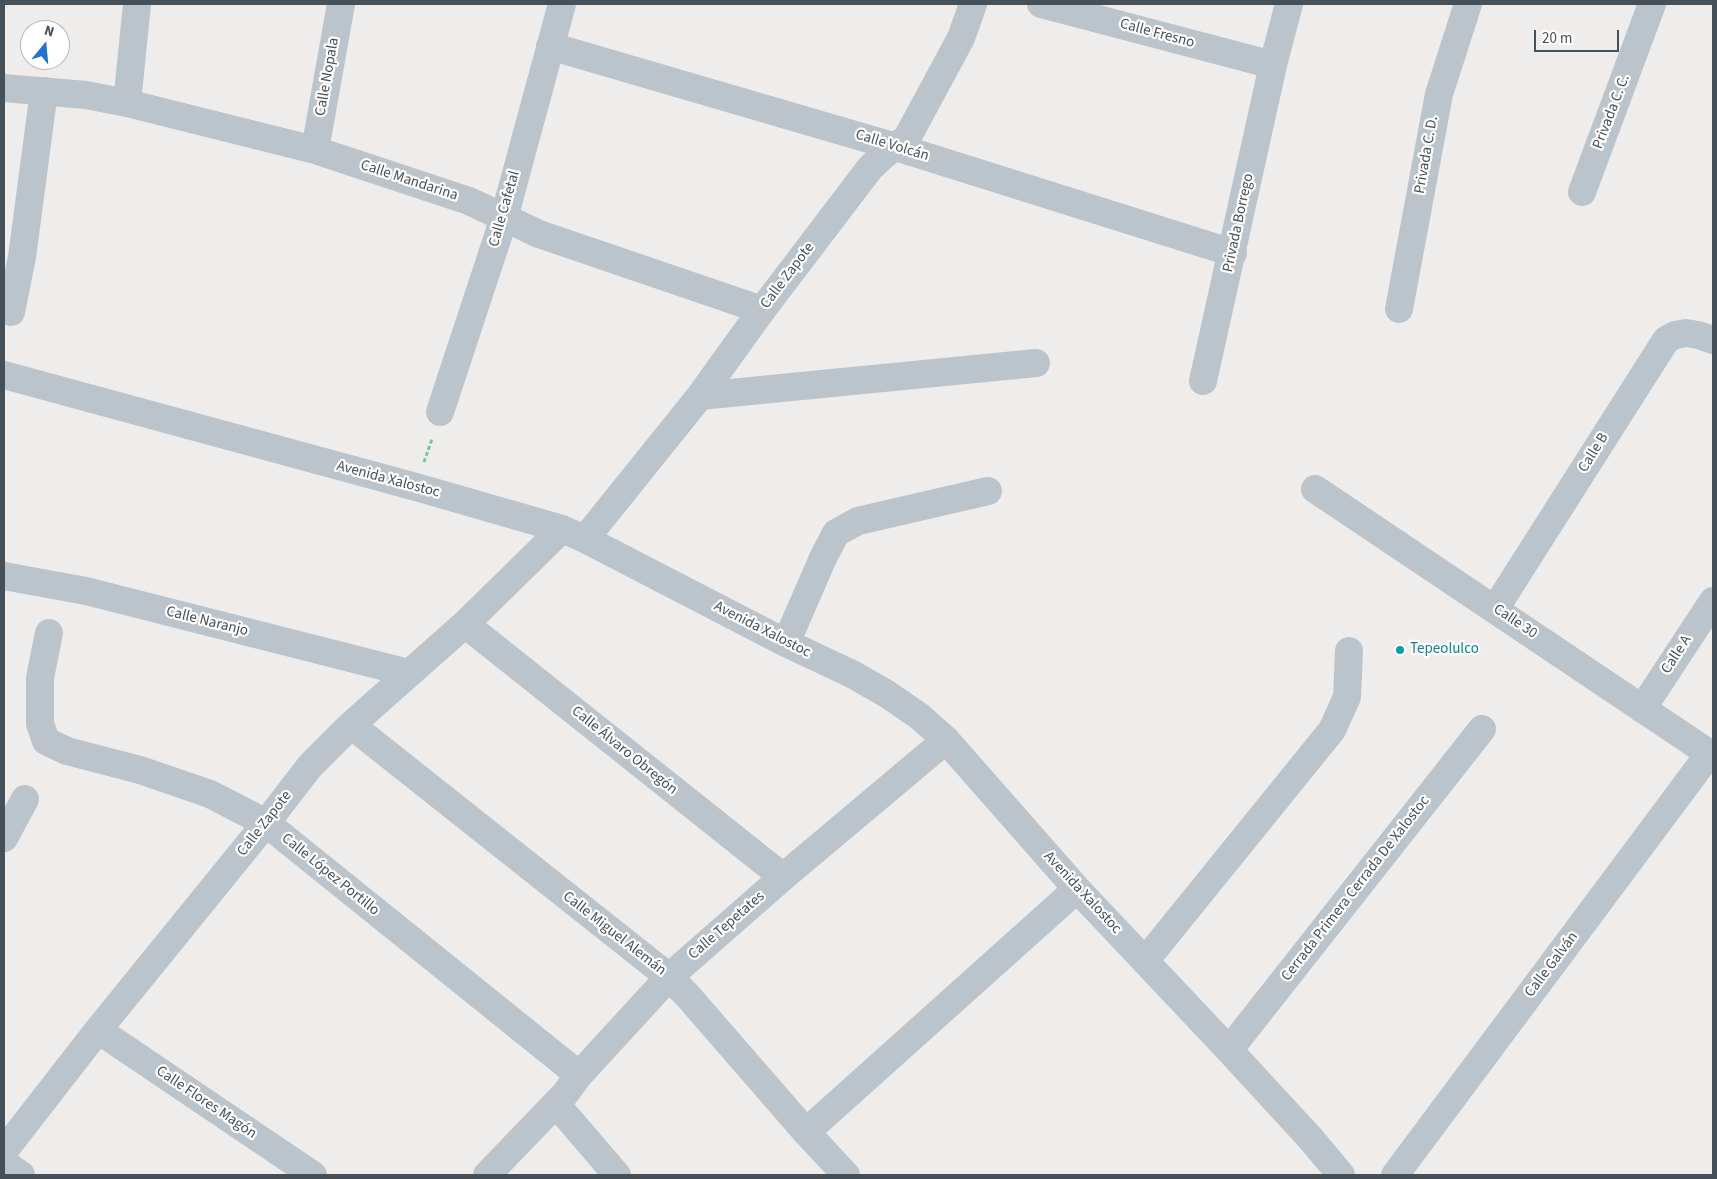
<!DOCTYPE html>
<meta charset="utf-8">
<style>
body{margin:0}
#map{position:relative;width:1717px;height:1179px;overflow:hidden;background:#efecec;font-family:"Source Sans 3",sans-serif}
canvas{display:block}
.frame{position:absolute;inset:0;border:5px solid #455058;pointer-events:none}
.north{position:absolute;left:20px;top:20px;width:50px;height:50px;box-sizing:border-box;background:#fff;border:1px solid #b5b9bc;border-radius:50%;rotate:17deg;font-size:14px;font-weight:700;line-height:20px;text-align:center;color:#455058}
.north::after{content:'';display:block;margin:auto;width:18px;height:22px;background:#2272d2;clip-path:polygon(50% 0,100% 100%,50% 72%,0 100%)}
.scale{position:absolute;left:1534px;top:30px;width:85px;height:22px;box-sizing:border-box;border:2px solid #455058;border-top:0;padding-left:6px;font-size:15px;line-height:18px;white-space:nowrap;color:#455058;-webkit-text-stroke:4px #fff;paint-order:stroke}
</style>
<div id="map">
<canvas width="1717" height="1179"></canvas>
<div class="frame"></div>
<div class="north">N</div>
<div class="scale">20 m</div>
</div>
<script>
const ctx = document.querySelector('canvas').getContext('2d');
ctx.lineJoin = 'round';
const shape = rows => new Path2D(rows.map(r => 'M' + r).join(''));
function stroke(path, color, width, dash) { ctx.strokeStyle = color; ctx.lineWidth = width; ctx.lineCap = dash ? 'butt' : 'round'; ctx.setLineDash(dash || []); ctx.stroke(path); }
function label(font, color, halo, rows, align = 'center') {
  ctx.font = font + ' "Source Sans 3",sans-serif'; ctx.lineWidth = 4.5; ctx.setLineDash([]); ctx.textBaseline = 'middle'; ctx.strokeStyle = halo; ctx.fillStyle = color; for (const [text, x, y, turn = 0] of rows) {
    ctx.save(); ctx.translate(x, y); ctx.rotate((+turn || 0) * Math.PI / 180); ctx.textAlign = isNaN(turn) ? turn : align; if (halo) ctx.strokeText(text, 0, 0); ctx.fillText(text, 0, 0); ctx.restore();
  }
}
stroke(shape([
 [424,462,432,439]
]), '#76c79d', 3, [4, 2.5]);
stroke(shape([
 [1041,4,1273,65],
 [550,46,896,147,1233,253],
 [4,88,86,95,127,103,315,150,469,201,539,234,762,310],
 [127,103,137,4],
 [315,150,341,4],
 [1582,192,1652,4],
 [1399,309,1439,94,1468,4],
 [11,312,22,257,44,91],
 [4,375,416,487,562,529,585,539,786,643,852,674,887,694,919,716,946,740,1077,889,1229,1050,1311,1139,1341,1175],
 [1203,381,1273,65,1289,4],
 [700,396,1036,363],
 [440,412,504,218,562,4],
 [1315,489,1713,756],
 [585,539,700,396,762,310,870,168,884,155,907,138,961,38,973,4],
 [4,576,86,591,409,673],
 [1495,609,1666,340,1675,335,1686,333,1698,335,1713,340],
 [465,624,783,877],
 [49,633,40,678,40,724,46,741,67,751,140,770,210,794,266,823,579,1075],
 [786,643,823,558,836,533,858,521,988,491],
 [1642,709,1713,601],
 [351,725,669,977,687,995,806,1132,846,1175],
 [4,838,25,799],
 [1145,961,1332,730,1347,697,1349,651],
 [98,1030,313,1175],
 [1229,1050,1482,729],
 [556,1104,617,1175],
 [806,1132,1077,889],
 [4,1151,98,1030,266,823,310,766,351,725,465,624,562,529],
 [4,1163,21,1175],
 [487,1175,565,1094,579,1075,669,977,783,877,946,740],
 [1395,1175,1709,754]
]), '#bbc4cb', 28);
for (const [x, y, r, color] of [
 [1400,650,5,"#0f9aa8"]
]) { const dot = new Path2D(); dot.arc(x, y, r, 0, 2 * Math.PI); ctx.fillStyle = color; ctx.fill(dot); stroke(dot, '#fff', 2); }
label('15px', '#455058', '#fff', [
 ["Calle Fresno",1157,34,15],
 ["Calle Nopala",328,77,-80],
 ["Privada C. C.",1612,112,-69],
 ["Calle Volcán",892,146,17],
 ["Privada C. D.",1427,155,-80],
 ["Calle Mandarina",409,181,18],
 ["Calle Cafetal",505,209,-74],
 ["Privada Borrego",1239,223,-78],
 ["Calle Zapote",788,276,-53],
 ["Calle B",1594,453,-58],
 ["Avenida Xalostoc",388,480,15],
 ["Calle Naranjo",207,622,14],
 ["Calle 30",1515,622,34],
 ["Avenida Xalostoc",762,630,27],
 ["Calle A",1677,655,-57],
 ["Calle Álvaro Obregón",624,751,39],
 ["Calle Zapote",265,824,-52],
 ["Calle López Portillo",330,875,39],
 ["Cerrada Primera Cerrada De Xalostoc",1356,889,-52],
 ["Avenida Xalostoc",1082,893,47],
 ["Calle Tepetates",727,926,-41],
 ["Calle Miguel Alemán",614,934,38],
 ["Calle Galván",1552,965,-53],
 ["Calle Flores Magón",206,1103,34]
]);
label('15px', '#0d838f', '#fff', [
 ["Tepeolulco",1410,650]
], 'left');
</script>
